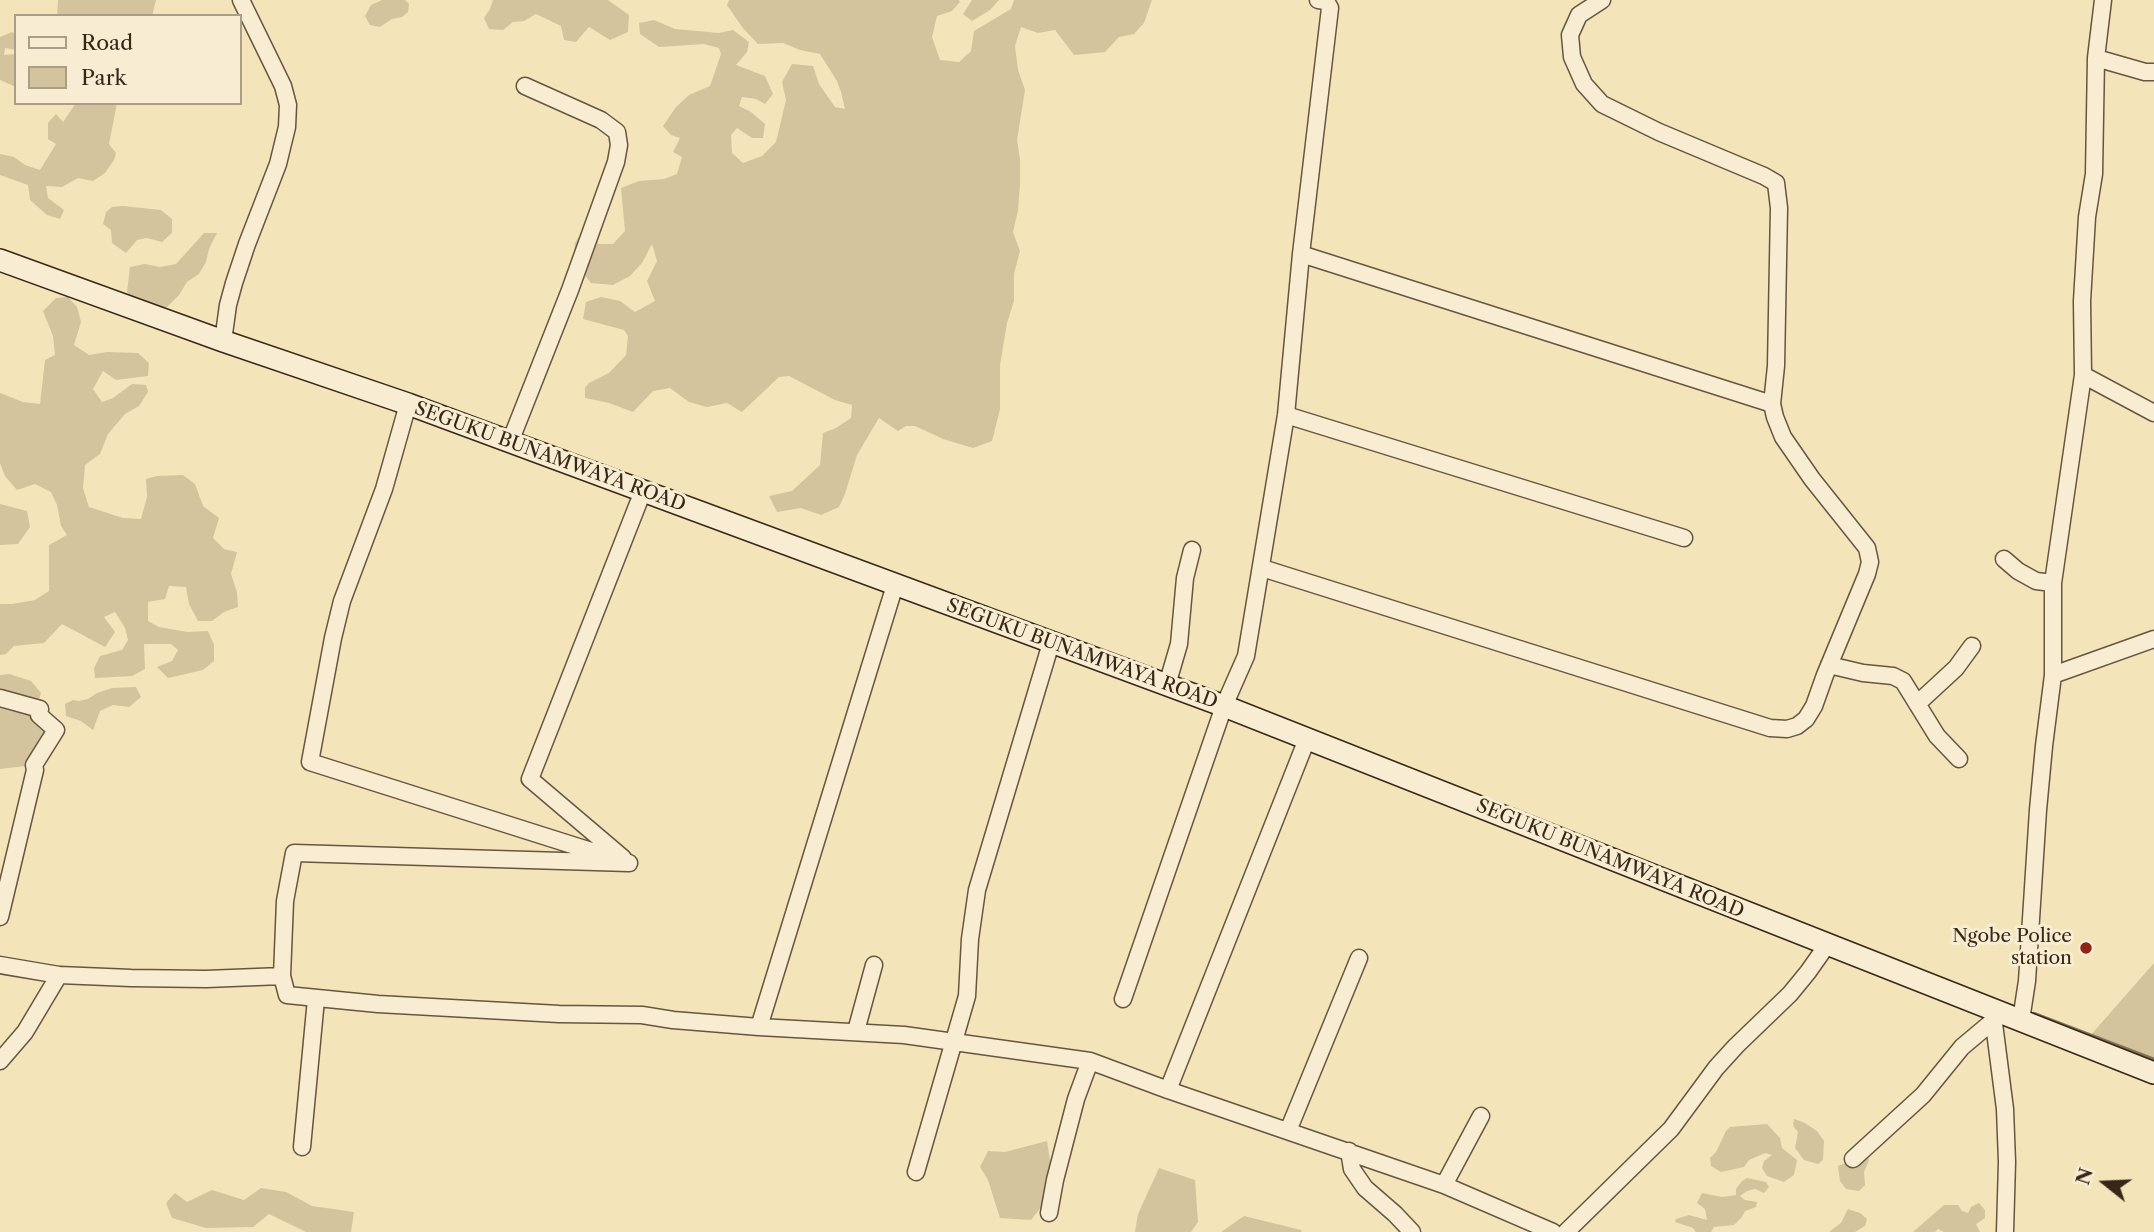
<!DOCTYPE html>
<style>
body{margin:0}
#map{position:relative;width:2154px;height:1232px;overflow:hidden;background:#f4e4ba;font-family:"Libre Caslon Text",serif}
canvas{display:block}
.legend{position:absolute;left:14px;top:14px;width:228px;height:91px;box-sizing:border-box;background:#f8edd2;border:2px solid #ab9e88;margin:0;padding:9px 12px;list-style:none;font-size:21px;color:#372718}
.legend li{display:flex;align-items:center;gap:14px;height:35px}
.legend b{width:35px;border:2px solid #ab9e88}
.north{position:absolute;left:2070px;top:1148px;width:70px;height:70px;-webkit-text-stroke:5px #f8edd2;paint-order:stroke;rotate:288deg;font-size:19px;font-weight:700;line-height:28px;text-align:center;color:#372718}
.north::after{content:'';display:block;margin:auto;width:24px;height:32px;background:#372718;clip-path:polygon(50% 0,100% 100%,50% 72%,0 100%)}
</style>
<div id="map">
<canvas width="2154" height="1232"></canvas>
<ul class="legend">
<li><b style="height:9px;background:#f8edd2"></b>Road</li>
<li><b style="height:19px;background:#d4c49e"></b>Park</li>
</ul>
<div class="north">N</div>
</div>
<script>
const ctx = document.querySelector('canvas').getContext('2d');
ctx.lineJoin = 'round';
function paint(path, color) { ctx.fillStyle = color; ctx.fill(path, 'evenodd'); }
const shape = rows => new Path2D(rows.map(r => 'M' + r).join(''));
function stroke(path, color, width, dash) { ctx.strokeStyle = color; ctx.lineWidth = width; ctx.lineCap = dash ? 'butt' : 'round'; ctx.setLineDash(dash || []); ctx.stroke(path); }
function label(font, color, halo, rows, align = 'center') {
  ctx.font = font + ' "Libre Caslon Text",serif'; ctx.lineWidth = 6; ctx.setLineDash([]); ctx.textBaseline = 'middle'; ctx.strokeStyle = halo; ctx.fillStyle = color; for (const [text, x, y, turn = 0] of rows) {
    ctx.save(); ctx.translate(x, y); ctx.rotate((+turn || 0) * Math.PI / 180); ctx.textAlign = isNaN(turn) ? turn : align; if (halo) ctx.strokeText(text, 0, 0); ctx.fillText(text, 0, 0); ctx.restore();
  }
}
paint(shape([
 [58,0,156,0,152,16,57,16],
 [382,0,405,0,409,4,408,12,402,17,392,19,380,27,370,25,365,16,371,5],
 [493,0,608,0,629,15,628,32,610,40,589,27,576,42,564,40,561,26,536,14,524,21,513,22,503,30,489,29,484,18,490,9],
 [729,0,959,0,960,2,952,11,937,16,932,37,940,60,959,62,971,51,974,31,1011,9,1014,0,1152,0,1144,23,1134,34,1119,37,1105,52,1074,55,1055,30,1038,33,1021,27,1015,46,1018,70,1025,90,1017,140,1020,159,1020,184,1018,210,1013,232,1020,251,1014,274,1014,301,1007,323,1000,365,1000,409,992,441,973,448,943,439,915,426,906,426,898,431,879,418,857,455,845,494,839,507,821,515,801,508,777,512,769,496,792,491,820,465,823,433,836,428,851,418,852,405,835,400,789,376,779,377,742,412,727,403,707,407,689,402,670,388,653,391,633,412,609,403,585,398,585,388,589,383,609,373,626,355,628,336,624,330,583,319,586,302,601,297,620,301,635,312,655,301,647,281,657,261,652,244,642,263,630,276,613,285,591,283,573,260,575,243,585,227,597,234,598,244,613,244,625,231,621,188,639,181,664,179,677,174,682,157,673,152,680,138,671,135,663,126,676,107,689,95,710,86,721,54,719,48,704,44,659,47,640,34,639,23,654,20,675,29,719,33,733,30,749,42,747,52,736,65,765,76,773,94,765,104,756,99,742,97,739,106,751,112,765,124,763,138,752,138,737,128,731,135,732,153,743,163,762,156,776,142,786,100,782,82,792,64,813,66,819,84,835,107,845,109,841,92,837,81,820,54,800,50,783,43,758,44,742,27,727,5],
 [972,0,999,0,990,10,972,21,963,14],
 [12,32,16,34,16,50,5,48,4,55,16,54,16,87,0,80,0,37],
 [76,103,117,103,109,144,116,153,114,160,105,173,93,181,78,178,62,187,46,186,48,198,64,210,60,219,47,215,30,200,28,185,0,175,0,154,14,157,25,165,40,170,56,144,48,139,48,123,56,114,63,122],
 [123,206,161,210,172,219,172,233,162,242,147,238,137,240,126,253,112,243,111,230,103,224,106,212,112,207],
 [204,233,217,233,209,249,206,262,199,274,187,282,179,295,167,307,144,313,127,292,130,267,145,264,160,267,176,264],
 [68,297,77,307,81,322,74,345,89,355,107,352,138,353,149,363,148,376,116,380,103,371,93,389,102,402,113,398,132,384,146,385,148,392,139,406,125,414,108,434,100,454,85,465,83,488,89,507,123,518,141,519,147,497,146,479,157,476,183,475,195,484,203,506,219,518,213,538,224,549,237,552,231,574,237,592,238,607,224,612,212,621,198,621,189,604,186,587,169,586,165,599,148,602,148,621,159,627,187,632,208,631,214,645,214,661,203,670,168,678,157,667,172,661,178,650,171,644,144,644,145,669,132,676,95,678,94,668,100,656,122,650,128,640,125,628,115,612,104,617,115,632,105,647,62,624,44,643,14,646,6,654,0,655,0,604,12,604,35,600,49,591,49,545,67,535,61,526,57,505,51,492,35,484,17,490,5,476,0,463,0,393,23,402,40,404,45,360,55,355,53,336,43,311,56,298],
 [0,504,27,511,30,527,18,544,0,545],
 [9,674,31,681,41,693,37,708,46,740,34,765,0,769,0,675],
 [136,687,141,697,129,707,113,705,100,711,93,730,81,721,66,716,65,704,73,700,79,701,88,699,97,693,112,688],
 [2154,963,2154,1064,2089,1037],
 [1794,1119,1803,1122,1817,1131,1824,1141,1823,1160,1818,1164,1804,1160,1795,1148,1798,1132,1793,1126],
 [1767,1124,1780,1138,1782,1148,1797,1160,1794,1175,1784,1182,1767,1176,1762,1168,1764,1161,1772,1155,1765,1153,1749,1160,1744,1167,1721,1172,1711,1166,1710,1158,1716,1152,1726,1131,1730,1127],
 [1047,1141,1051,1167,1048,1198,1031,1220,1000,1218,988,1180,980,1167,988,1151,1005,1152],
 [1867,1154,1869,1160,1864,1172,1865,1185,1859,1191,1846,1189,1840,1181,1838,1166],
 [1159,1168,1195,1180,1198,1222,1191,1232,1135,1232,1138,1214],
 [1747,1178,1766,1182,1769,1187,1764,1193,1755,1189,1747,1191,1740,1196,1745,1200,1757,1202,1756,1207,1745,1211,1742,1217,1734,1225,1714,1227,1711,1232,1696,1232,1693,1228,1675,1222,1676,1219,1689,1215,1707,1220,1705,1209,1697,1203,1702,1193,1722,1197,1736,1195,1736,1189,1742,1181],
 [261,1188,286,1192,312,1206,354,1212,351,1232,306,1232,269,1214,253,1227,206,1228,172,1218,166,1203,175,1193,187,1202,212,1190,244,1200],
 [1979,1203,1985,1210,1985,1218,1976,1224,1980,1232,1944,1232,1938,1229,1935,1232,1913,1232,1944,1205,1958,1205,1962,1211,1968,1213,1971,1207],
 [1848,1209,1860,1213,1867,1219,1865,1226,1855,1232,1829,1232,1841,1223],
 [1244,1216,1301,1230,1302,1232,1221,1232]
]), '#d4c49e');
stroke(shape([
 [2034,1014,2154,1060]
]), '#827258', 4.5);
const street = shape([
 [2096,58,2145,72,2154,72],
 [1301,254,1772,404],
 [223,341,228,305,234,283,247,244,278,164,287,127,288,105,283,86,241,0],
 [2083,375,2154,413],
 [408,404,384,489,342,601,333,638,310,762,629,863,294,853,285,901,282,976,287,995,378,1004,559,1014,642,1015,673,1020,759,1027,904,1035,1090,1061,1168,1090,1444,1185,1553,1232],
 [1286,415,1684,538],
 [510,442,570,290,616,162,619,145,617,132,601,120,525,86],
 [2004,559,2018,571,2036,581,2053,583],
 [1262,568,1770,728,1787,729,1797,726,1806,719,1814,706,1825,675,1867,574,1870,562,1867,548,1812,479,1783,437,1775,417,1772,404,1776,366,1779,208,1776,183,1764,176,1659,132,1602,104,1584,84,1572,57,1570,35,1579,15,1602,0],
 [1829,665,1863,673,1893,676,1903,681,1937,736,1959,759],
 [2053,675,2154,639],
 [1167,685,1179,644,1185,578,1192,550],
 [0,698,40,709,39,715,56,730,34,765,35,770,0,917],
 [1917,704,1956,668,1972,646],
 [623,858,530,779,643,491],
 [0,965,59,975,131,978,206,979,282,976],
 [1123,999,1224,706,1246,656,1286,415,1301,254,1330,8,1326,1,1318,0],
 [1992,1008,2005,1109,2007,1162,2005,1232],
 [2021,1020,2027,981,2038,810,2044,746,2053,675,2053,583,2083,375,2082,301,2087,217,2094,174,2096,58,2103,0],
 [759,1027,895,585],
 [856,1031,874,965],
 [0,1061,25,1032,59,975],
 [1168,1090,1307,739],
 [1288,1131,1359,958],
 [302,1147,316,999],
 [1349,1151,1352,1169,1365,1188,1395,1214,1412,1232],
 [1853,1159,1923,1095,1962,1047,1993,1021],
 [916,1172,967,996,970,939,977,890,1051,643],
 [1444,1185,1481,1116],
 [1049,1213,1055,1180,1076,1099,1090,1061],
 [1566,1232,1671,1129,1716,1068,1736,1046,1790,994,1808,972,1827,945]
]);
const secondary = shape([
 [0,260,223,341,408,404,1224,706,2154,1073]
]);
stroke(street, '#665640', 19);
stroke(secondary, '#372718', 24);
stroke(street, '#f8edd2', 16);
stroke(secondary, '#f8edd2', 21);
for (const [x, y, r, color] of [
 [2086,948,7,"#8f2418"]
]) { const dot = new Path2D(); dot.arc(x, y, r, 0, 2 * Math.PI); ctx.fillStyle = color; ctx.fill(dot); stroke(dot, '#f8edd2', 2.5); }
label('19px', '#372718', '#f8edd2', [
 ["SEGUKU BUNAMWAYA ROAD",550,457,20],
 ["SEGUKU BUNAMWAYA ROAD",1082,654,20],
 ["SEGUKU BUNAMWAYA ROAD",1610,859,22]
]);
label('19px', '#372718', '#f8edd2', [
 ["Ngobe Police",2072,937],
 ["station",2072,959]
], 'right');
</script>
